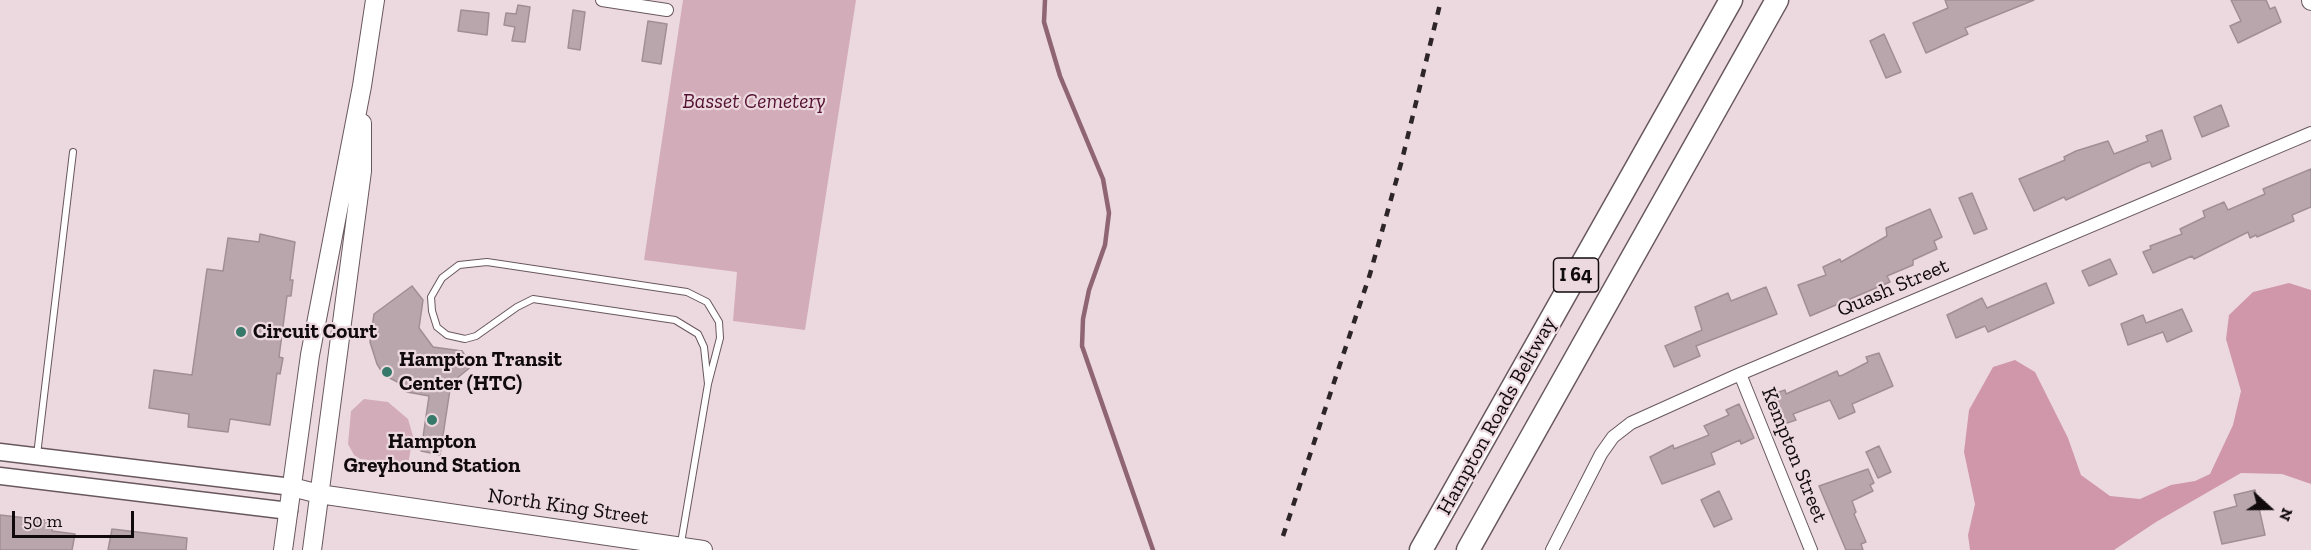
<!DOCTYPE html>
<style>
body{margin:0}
#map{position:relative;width:2311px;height:550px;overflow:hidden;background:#ecd9df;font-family:"Zilla Slab",serif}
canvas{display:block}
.north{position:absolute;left:2239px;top:478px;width:60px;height:60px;-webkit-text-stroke:4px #ecd9df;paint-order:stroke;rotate:111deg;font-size:16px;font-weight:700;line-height:24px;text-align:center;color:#100a0c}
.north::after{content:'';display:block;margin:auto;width:21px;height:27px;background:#100a0c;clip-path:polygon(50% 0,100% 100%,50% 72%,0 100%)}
.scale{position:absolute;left:12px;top:511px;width:122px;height:27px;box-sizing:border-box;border:3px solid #100a0c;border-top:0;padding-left:8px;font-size:18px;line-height:21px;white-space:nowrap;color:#100a0c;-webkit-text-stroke:4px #ecd9df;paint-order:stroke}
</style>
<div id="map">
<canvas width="2311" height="550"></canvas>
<div class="north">N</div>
<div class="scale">50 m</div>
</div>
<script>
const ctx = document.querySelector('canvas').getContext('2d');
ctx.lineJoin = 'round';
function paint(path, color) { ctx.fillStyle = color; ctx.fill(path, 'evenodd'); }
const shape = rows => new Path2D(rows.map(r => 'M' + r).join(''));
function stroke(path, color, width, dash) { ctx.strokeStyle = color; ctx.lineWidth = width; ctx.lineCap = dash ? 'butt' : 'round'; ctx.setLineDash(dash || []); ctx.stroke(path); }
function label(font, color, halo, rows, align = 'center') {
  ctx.font = font + ' "Zilla Slab",serif'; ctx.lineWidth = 4.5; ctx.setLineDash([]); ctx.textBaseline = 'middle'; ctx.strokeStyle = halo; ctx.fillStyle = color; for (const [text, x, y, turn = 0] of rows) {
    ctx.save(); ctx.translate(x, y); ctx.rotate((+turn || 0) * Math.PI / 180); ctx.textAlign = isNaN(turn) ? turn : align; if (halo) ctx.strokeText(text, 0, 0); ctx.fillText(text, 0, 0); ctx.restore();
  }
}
paint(shape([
 [683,0,856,0,805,330,733,321,737,272,644,260],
 [364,399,388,402,408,419,413,436,408,465,360,459,354,455,348,444,351,411]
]), '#d3acb9');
paint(shape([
 [2289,283,2311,290,2311,484,2282,474,2241,473,2156,522,2114,550,1970,550,1968,535,1975,504,1964,452,1969,410,1993,367,2015,360,2035,372,2068,438,2081,475,2110,496,2140,499,2171,485,2195,481,2210,474,2233,425,2241,391,2226,339,2229,315,2253,292]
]), '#d097ab');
stroke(shape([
 [1045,0,1044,22,1060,76,1103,179,1109,213,1105,245,1089,290,1083,319,1082,346,1153,550]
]), '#8f6574', 4.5);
const building = shape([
 [1945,0,2034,0,1965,28,1968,34,1926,53,1913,23,1948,8,1945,0],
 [2231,0,2266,0,2270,9,2275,7,2281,22,2238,43,2230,26,2241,21,2231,0],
 [518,5,530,7,525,42,512,41,515,27,504,25,506,13,516,14,518,5],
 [461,10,489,13,487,35,458,31,461,10],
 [573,10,585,12,580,50,568,48,573,10],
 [648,21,667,24,661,64,642,61,648,21],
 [1884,34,1901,72,1886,78,1870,41,1884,34],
 [2221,105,2229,126,2202,137,2194,117,2221,105],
 [2162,130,2171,159,2152,167,2150,162,2141,165,2066,200,2064,197,2034,211,2019,179,2065,160,2064,157,2076,151,2108,141,2114,154,2148,141,2146,136,2162,130],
 [2311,169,2311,207,2292,215,2294,221,2257,237,2256,235,2250,238,2248,232,2194,259,2192,256,2153,273,2143,252,2151,249,2150,246,2182,234,2180,229,2205,217,2203,211,2224,202,2228,210,2265,194,2263,189,2311,169],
 [1972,193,1987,229,1974,234,1959,198,1972,193],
 [1930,209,1942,237,1934,241,1937,249,1913,260,1913,265,1887,276,1890,282,1810,316,1798,285,1826,275,1823,267,1840,259,1841,262,1887,236,1886,228,1930,209],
 [260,234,295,242,290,280,293,280,291,296,287,296,279,357,283,358,280,374,277,373,270,425,230,419,228,432,211,430,188,427,189,414,149,408,154,370,192,375,207,269,223,271,228,238,259,242,260,234],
 [2110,259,2117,274,2089,286,2082,271,2110,259],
 [2046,283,2054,303,1988,332,1985,326,1956,338,1947,315,1982,298,1987,308,2046,283],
 [412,286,423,300,419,328,433,347,462,351,472,366,451,383,440,455,421,451,429,396,407,392,407,387,384,375,377,364,370,342,374,314,412,286],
 [1766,287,1777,314,1696,346,1700,356,1674,367,1665,346,1702,330,1695,307,1728,293,1731,301,1766,287],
 [2182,309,2192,331,2167,342,2163,332,2128,345,2121,324,2143,315,2146,323,2182,309],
 [1879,353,1893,386,1852,404,1855,412,1839,419,1830,400,1793,414,1796,420,1784,424,1773,394,1785,390,1786,394,1837,371,1839,376,1843,375,1868,362,1866,357,1879,353],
 [1739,404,1754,438,1741,444,1740,440,1711,453,1715,464,1662,484,1650,457,1673,445,1674,449,1709,435,1704,426,1729,415,1726,410,1739,404],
 [1879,446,1891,472,1878,478,1866,452,1879,446],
 [1868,469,1874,483,1870,485,1873,491,1852,501,1856,512,1854,514,1866,542,1861,544,1863,550,1846,550,1819,486,1868,469],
 [2255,490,2265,535,2222,544,2214,512,2237,506,2234,495,2255,490],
 [1719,491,1732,519,1714,527,1701,500,1719,491],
 [0,515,53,521,52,531,75,534,72,550,0,550,0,515],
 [112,529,187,538,186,550,108,550,112,529]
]);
paint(building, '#b8a6ac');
stroke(building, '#a08e94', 1.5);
const service = shape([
 [37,455,73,152],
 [681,543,708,384,720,338,719,322,707,302,687,292,487,262,459,265,442,278,431,297,432,311,437,327,447,335,465,339,476,336,517,307,533,299,675,320,698,334,704,347,708,384]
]);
const minor = shape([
 [602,0,667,10],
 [1740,374,1811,550],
 [1552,550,1601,454,1613,437,1631,423,1740,374,2311,133]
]);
const tertiary = shape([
 [0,452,292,487],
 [0,476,289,511]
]);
const secondary = shape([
 [2311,0,2311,1],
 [292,487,319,494,703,550],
 [283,550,310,355,362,86,375,0],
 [312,550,362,171,362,123]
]);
const motorway = shape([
 [1421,550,1731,0],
 [1468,550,1777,0]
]);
stroke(service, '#68585d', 8);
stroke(minor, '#68585d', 14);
stroke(tertiary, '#68585d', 19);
stroke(secondary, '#68585d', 20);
stroke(motorway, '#68585d', 25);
stroke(service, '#fff', 6);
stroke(minor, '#fff', 12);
stroke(tertiary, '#fff', 16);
stroke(secondary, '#fff', 18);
stroke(motorway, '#fff', 22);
stroke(shape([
 [1283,536,1370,274,1402,160,1441,0]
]), '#2d2528', 4.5, [8, 8]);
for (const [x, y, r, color] of [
 [241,332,6,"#36796a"],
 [387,372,6,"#36796a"],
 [432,420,6,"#36796a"]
]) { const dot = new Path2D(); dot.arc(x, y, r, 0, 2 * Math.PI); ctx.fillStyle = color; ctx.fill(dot); stroke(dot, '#ecd9df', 2); }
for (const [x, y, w] of [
 [1576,275,45]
]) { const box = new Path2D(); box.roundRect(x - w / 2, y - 17, w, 34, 4.5); ctx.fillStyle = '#ecd9df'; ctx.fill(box); stroke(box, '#100a0c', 1.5); }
label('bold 20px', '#100a0c', null, [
 ["I 64",1576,275]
]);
label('italic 21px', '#551131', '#ecd9df', [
 ["Basset Cemetery",754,102]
]);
label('21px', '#100a0c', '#ecd9df', [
 ["Quash Street",1893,288,-23],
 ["Hampton Roads Beltway",1497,416,-61],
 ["Kempton Street",1794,455,68],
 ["North King Street",568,507,8]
]);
label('bold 21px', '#100a0c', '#ecd9df', [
 ["Circuit Court",253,332],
 ["Hampton Transit",399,360],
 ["Center (HTC)",399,384],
 ["Hampton",432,442,"center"],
 ["Greyhound Station",432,466,"center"]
], 'left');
</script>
